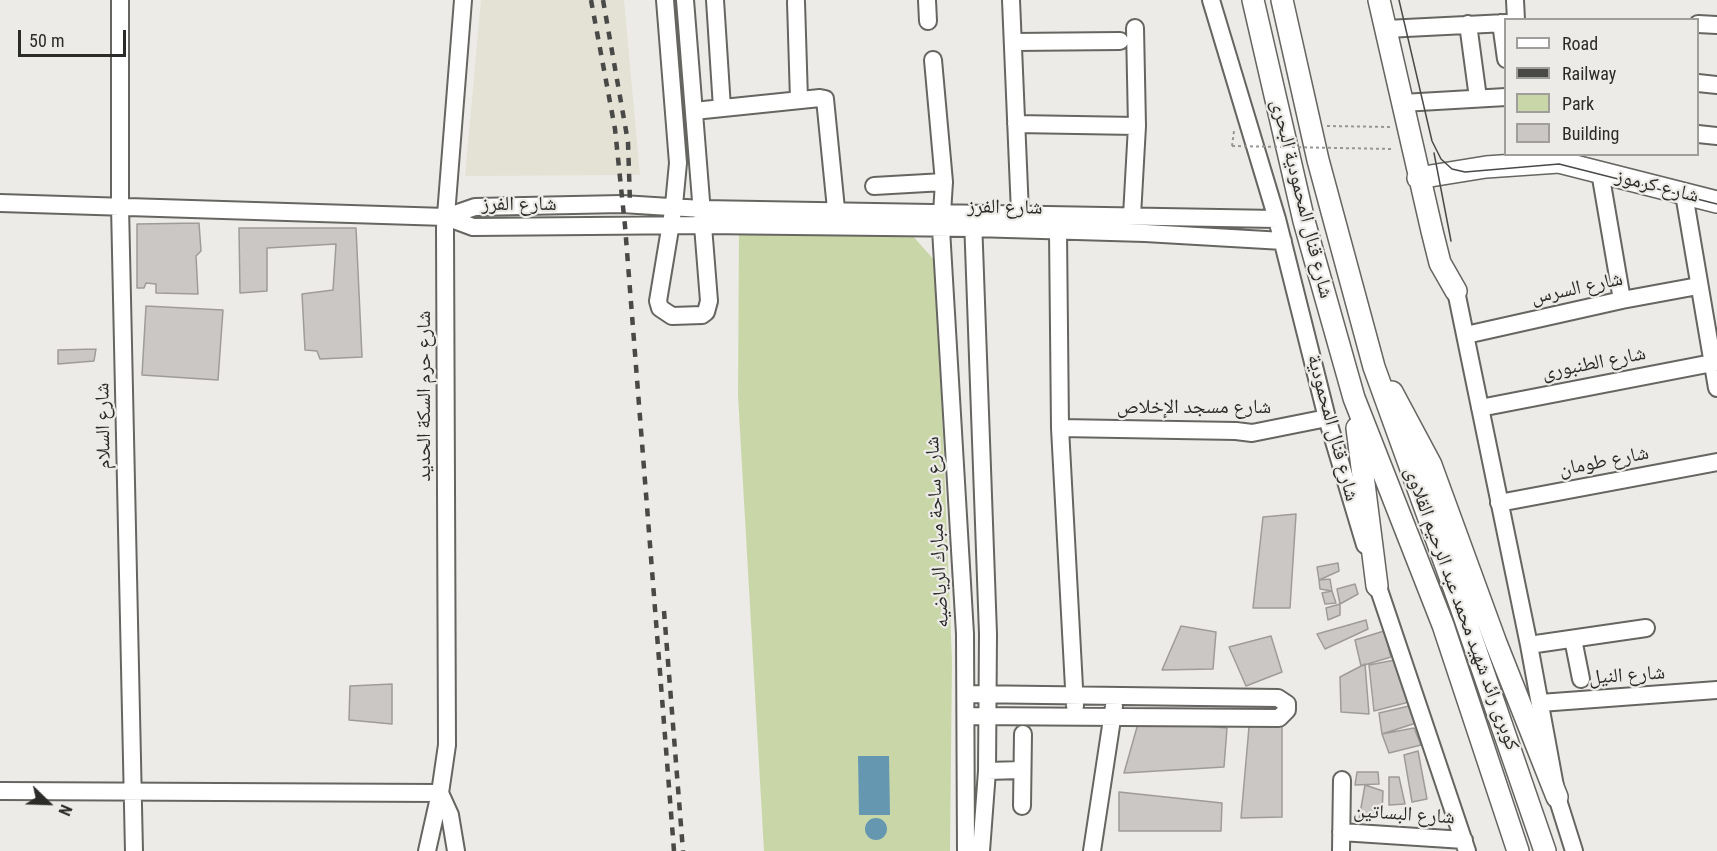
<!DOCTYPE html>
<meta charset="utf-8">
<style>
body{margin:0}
#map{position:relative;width:1717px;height:851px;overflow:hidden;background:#edebe7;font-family:"Roboto Condensed",sans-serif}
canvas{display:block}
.legend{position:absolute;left:1504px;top:18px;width:195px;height:138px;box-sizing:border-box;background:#edebe7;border:2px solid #9f9e9b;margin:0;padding:8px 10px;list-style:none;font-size:18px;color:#2b2b29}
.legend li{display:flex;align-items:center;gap:12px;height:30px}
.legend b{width:30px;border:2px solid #9f9e9b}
.north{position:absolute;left:18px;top:773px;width:60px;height:60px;-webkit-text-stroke:4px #edebe7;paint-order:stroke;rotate:113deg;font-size:16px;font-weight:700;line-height:24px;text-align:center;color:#2b2b29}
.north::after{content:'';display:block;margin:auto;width:21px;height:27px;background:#2b2b29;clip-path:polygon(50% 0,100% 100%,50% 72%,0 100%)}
.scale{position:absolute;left:18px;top:30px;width:108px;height:27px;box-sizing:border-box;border:3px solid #2b2b29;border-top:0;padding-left:8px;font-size:18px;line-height:21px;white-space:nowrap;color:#2b2b29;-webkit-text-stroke:4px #edebe7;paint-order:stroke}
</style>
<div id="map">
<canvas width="1717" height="851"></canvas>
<ul class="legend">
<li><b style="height:8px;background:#fff"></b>Road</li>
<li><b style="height:8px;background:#494947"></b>Railway</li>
<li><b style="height:16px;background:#c9d7a8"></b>Park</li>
<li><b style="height:16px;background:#cbc7c5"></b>Building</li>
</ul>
<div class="north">N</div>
<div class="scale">50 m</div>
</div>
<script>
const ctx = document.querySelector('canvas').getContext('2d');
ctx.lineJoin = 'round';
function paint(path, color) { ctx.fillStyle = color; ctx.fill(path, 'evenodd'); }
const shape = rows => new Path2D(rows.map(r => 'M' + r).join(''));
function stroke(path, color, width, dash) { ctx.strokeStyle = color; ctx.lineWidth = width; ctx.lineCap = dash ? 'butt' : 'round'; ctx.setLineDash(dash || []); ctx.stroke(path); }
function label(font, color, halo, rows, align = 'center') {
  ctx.font = font + ' "Roboto Condensed","Noto Naskh Arabic",sans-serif'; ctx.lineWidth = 4.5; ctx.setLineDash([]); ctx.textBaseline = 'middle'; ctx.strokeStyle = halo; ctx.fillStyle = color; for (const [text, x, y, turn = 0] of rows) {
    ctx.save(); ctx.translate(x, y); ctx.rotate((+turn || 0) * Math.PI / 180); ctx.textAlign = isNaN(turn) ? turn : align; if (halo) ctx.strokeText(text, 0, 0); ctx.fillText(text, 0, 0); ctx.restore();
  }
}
paint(shape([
 [481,0,624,0,640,175,465,176]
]), '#e4e1d5');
paint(shape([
 [903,225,936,262,952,661,950,851,764,851,738,396,739,226]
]), '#c9d7a8');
paint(shape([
 [858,756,889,756,890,815,859,815],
 '865 829a11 11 0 1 1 22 0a11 11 0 1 1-22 0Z'
]), '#6597b1');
const building = shape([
 [199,223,201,251,196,256,198,294,156,293,156,284,146,283,144,288,137,288,137,224,199,223],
 [239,228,356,228,362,357,320,359,317,351,305,350,302,294,333,290,336,244,267,248,267,291,240,293,239,228],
 [146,306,223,310,218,380,142,375,146,306],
 [96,349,94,361,58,364,58,350,96,349],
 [1296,514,1290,608,1253,608,1263,517,1296,514],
 [1338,563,1339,571,1319,580,1317,567,1338,563],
 [1330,579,1332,591,1320,589,1319,580,1330,579],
 [1355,584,1358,594,1340,604,1337,589,1355,584],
 [1332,591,1336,603,1325,604,1322,593,1332,591],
 [1340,604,1340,615,1328,620,1326,608,1340,604],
 [1366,620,1368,629,1325,649,1317,634,1366,620],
 [1181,626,1216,632,1213,669,1162,670,1181,626],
 [1384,631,1391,657,1361,666,1355,640,1384,631],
 [1271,636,1282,672,1246,686,1229,647,1271,636],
 [1400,659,1413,701,1374,711,1369,665,1400,659],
 [1365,664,1369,714,1341,712,1340,677,1365,664],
 [392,684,392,724,349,720,350,686,392,684],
 [1409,706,1416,723,1382,734,1379,713,1409,706],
 [1139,720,1227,728,1224,767,1124,773,1139,720],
 [1282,723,1282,817,1241,818,1249,727,1282,723],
 [1414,728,1421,745,1389,753,1382,734,1414,728],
 [1418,751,1427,799,1412,802,1404,755,1418,751],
 [1357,772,1378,772,1379,784,1355,785,1357,772],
 [1389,777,1399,777,1405,804,1389,805,1389,777],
 [1365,785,1383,791,1382,813,1359,819,1365,785],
 [1119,792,1222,803,1221,831,1119,831,1119,792]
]);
paint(building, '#cbc7c5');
stroke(building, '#9f9b99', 1.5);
const minor = shape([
 [120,0,120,206,134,851],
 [665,0,678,163,674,205,658,301,660,308,672,316,702,315,706,312,709,301,685,0],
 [715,0,722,108],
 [927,0,928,21],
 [1011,0,1020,213],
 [1211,0,1277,219,1327,418,1365,545],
 [1515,0,1516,20],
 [796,2,799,100],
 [1501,23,1506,59],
 [1468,24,1478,98],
 [1698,24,1717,25],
 [1386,29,1506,23],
 [1014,42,1120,41],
 [933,60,944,182,941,229,965,634,966,851],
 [1698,83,1717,85],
 [1402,103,1506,97],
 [694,111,820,98,825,99,836,209],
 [1016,124,1137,126],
 [1698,134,1717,136],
 [1600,172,1622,300],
 [874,186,944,182],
 [1684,194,1717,388],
 [0,203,446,217,473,227,704,225,973,228,1145,233,1283,241],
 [1132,216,1137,126,1135,28],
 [446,217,475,207,622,204,702,209,1277,219],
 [973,219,988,634,987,771,981,851],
 [1058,231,1060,428,1075,706],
 [1456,291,1529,645,1557,797,1574,851],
 [1466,335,1622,300,1698,286],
 [1480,408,1717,362],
 [1060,428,1236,431,1252,433,1327,418],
 [1499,503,1717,462],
 [1374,575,1467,851],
 [1573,639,1581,679],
 [1529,645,1646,628],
 [966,694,1278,698,1287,704,1287,710,1279,718,967,716],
 [1540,703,1717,690],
 [987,771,1022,770],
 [0,791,440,793],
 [440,793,450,815,456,851],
 [1022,806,1023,734],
 [1341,832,1464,840],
 [427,851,440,793,447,745,445,228,463,0],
 [1092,851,1114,706],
 [1341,851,1342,780]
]);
const major = shape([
 [1253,0,1304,221,1354,398,1443,625,1518,851],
 [1282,0,1318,160,1374,367,1462,610,1545,851],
 [1379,0,1432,231,1440,263,1456,291],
 [1418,178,1486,167,1559,162,1717,202],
 [1392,392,1431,465,1496,643,1557,797],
 [1357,428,1377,586]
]);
stroke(minor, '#666561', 20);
stroke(major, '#666561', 24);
stroke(shape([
 [1327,126,1391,127],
 [1232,146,1234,131]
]), '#979693', 2, [3, 3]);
stroke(minor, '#fff', 16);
stroke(major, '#fff', 21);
stroke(shape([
 [1399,0,1432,141,1441,159,1452,169,1465,172,1559,164,1717,204],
 [1434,153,1451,241]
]), '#494947', 1.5);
stroke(shape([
 [591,0,615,129,625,226,674,851],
 [603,0,628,142,630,202],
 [664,611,683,851]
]), '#494947', 4.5, [8, 8]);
stroke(shape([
 [1232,146,1392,149]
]), '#979693', 2, [3, 3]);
label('20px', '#2b2b29', '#edebe7', [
 ["شارع كرموز",1657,187,14],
 ["شارع قنال المحمودية البحرى",1301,199,76],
 ["شارع الفرز",519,205],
 ["شارع الفرز",1005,208,1],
 ["شارع السرس",1577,289,-12],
 ["شارع الطنبورى",1594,364,-11],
 ["شارع حرم السكة الحديد",425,396,-90],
 ["شارع مسجد الإخلاص",1194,408],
 ["شارع السلام",104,426,-91],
 ["شارع قنال المحمودية",1332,428,75],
 ["شارع طومان",1604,462,-11],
 ["شارع ساحة مبارك الرياضيه",938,532,-93],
 ["كوبرى رائد شهيد محمد عبد الرحيم القلاوى",1461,609,70],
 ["شارع النيل",1627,676,-4],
 ["شارع البساتين",1404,815,4]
]);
</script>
